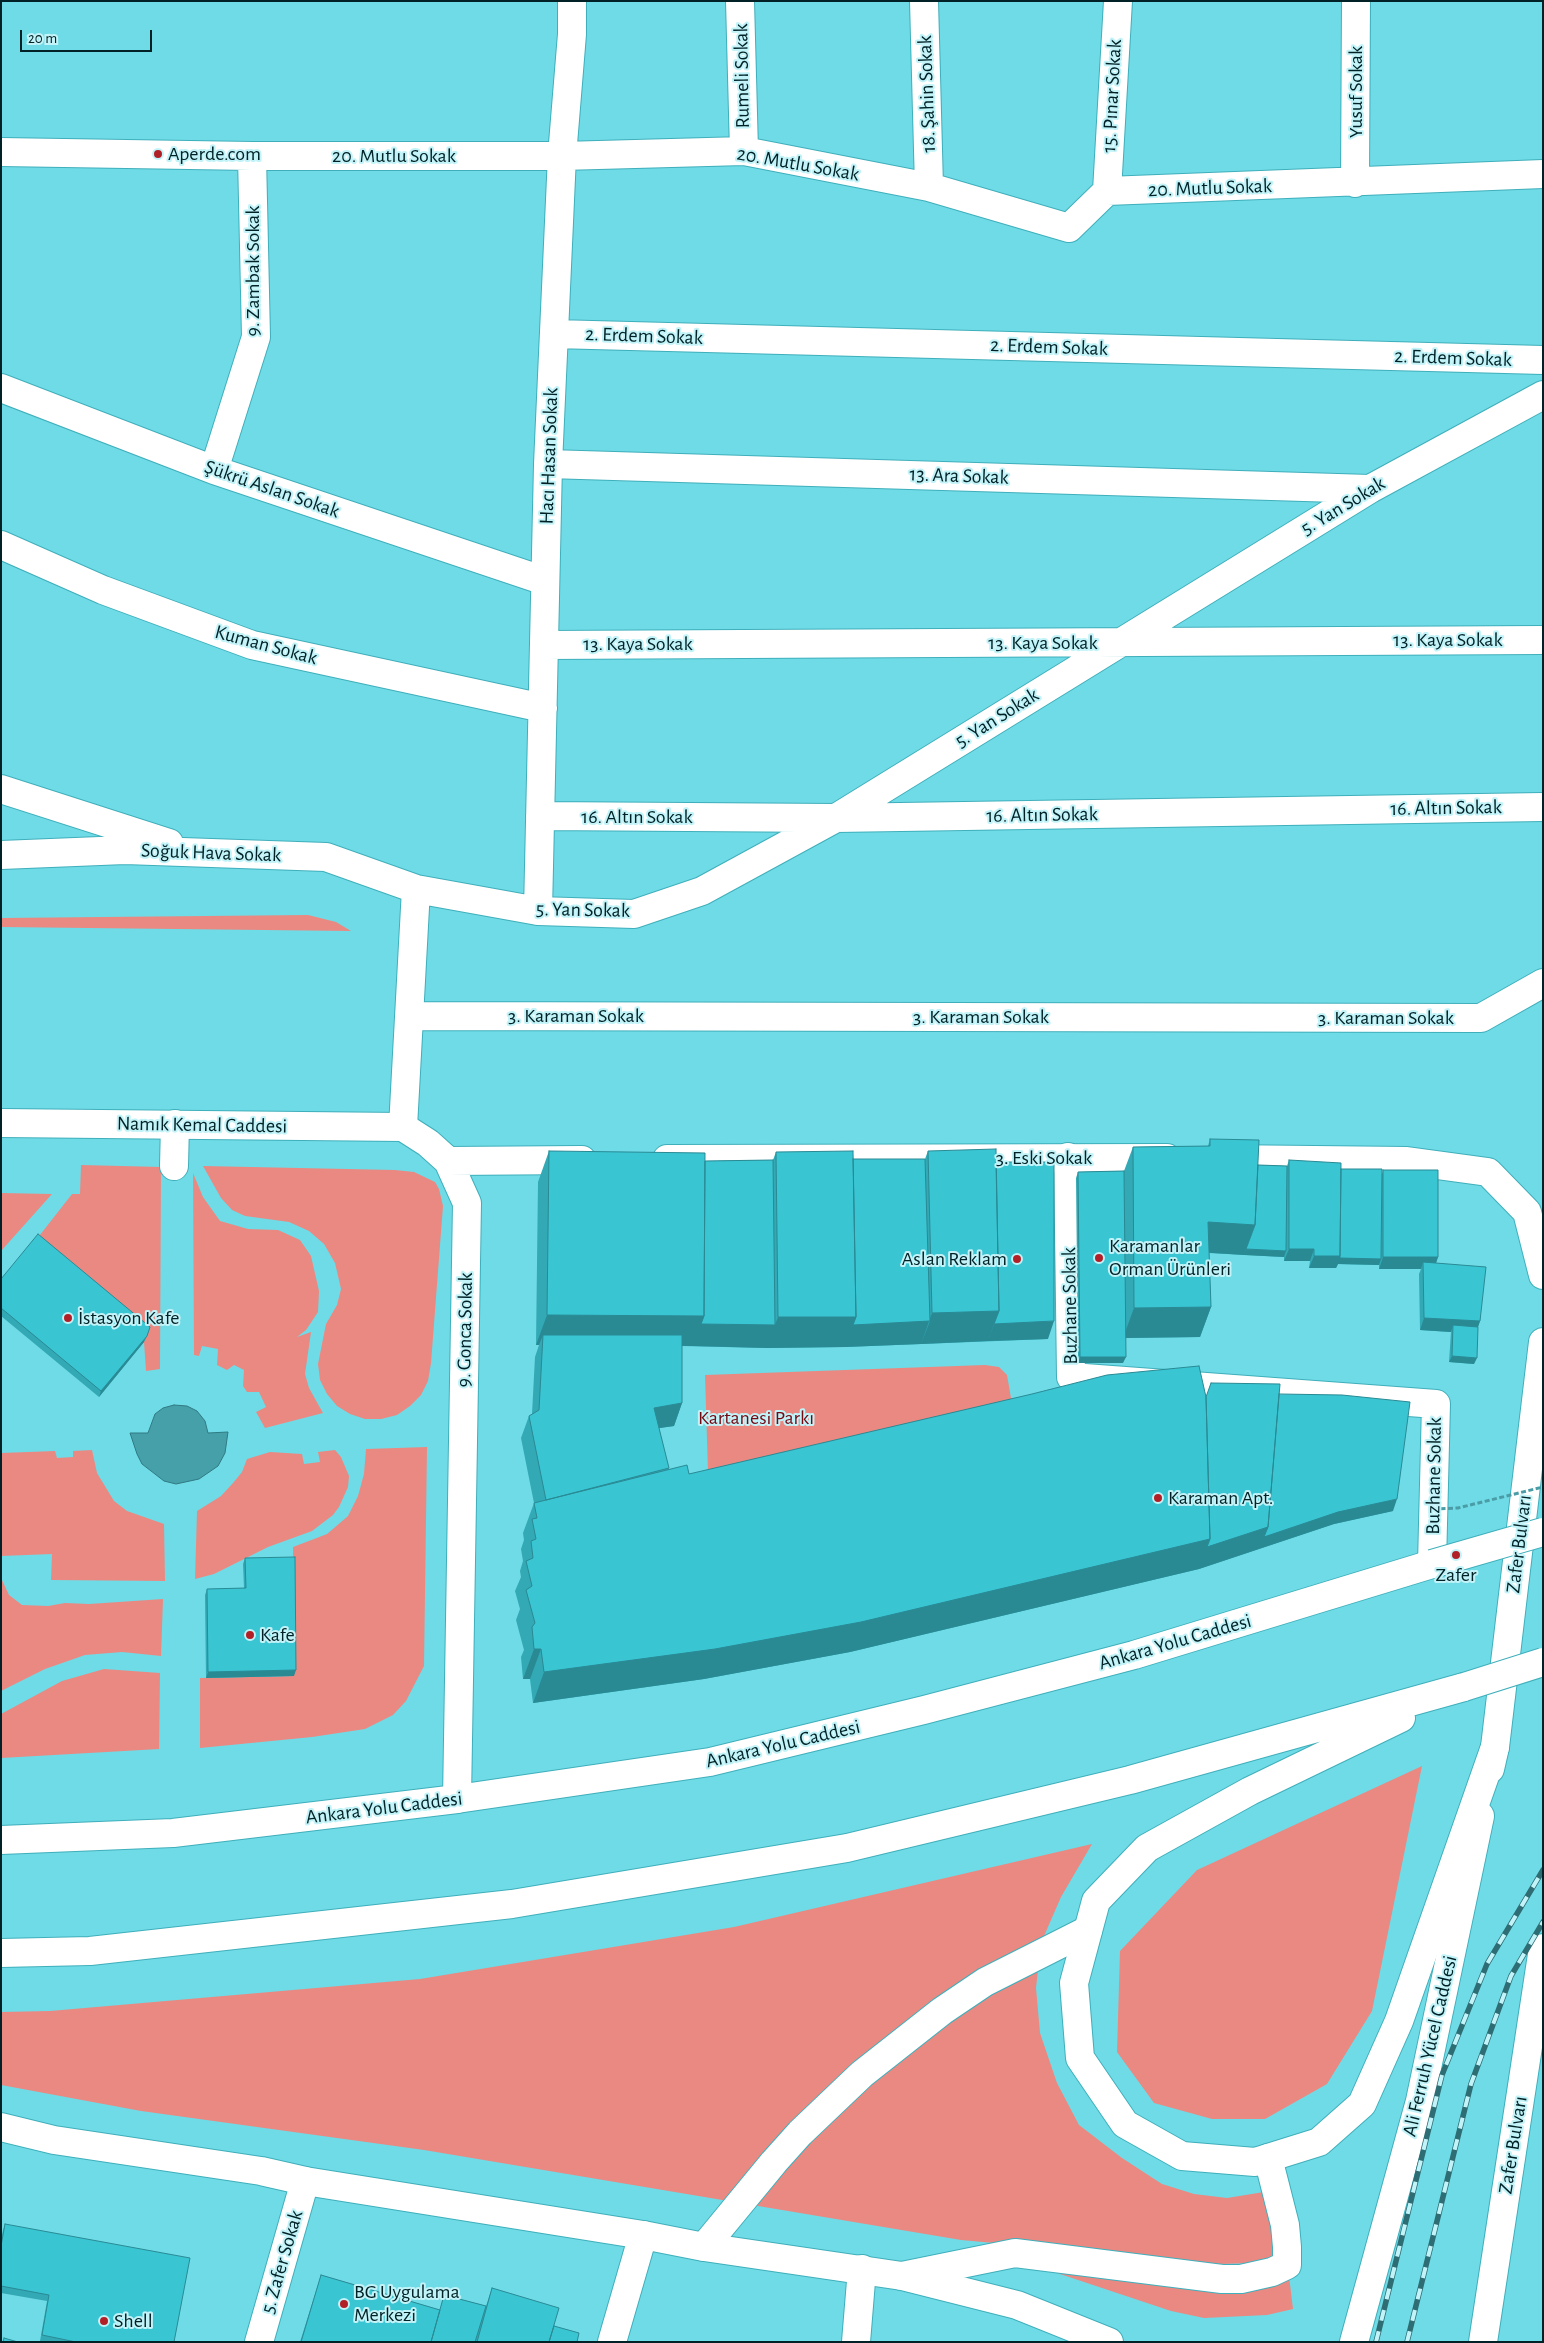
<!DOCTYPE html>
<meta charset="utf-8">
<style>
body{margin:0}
#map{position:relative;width:1544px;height:2343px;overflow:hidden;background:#6fdbe6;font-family:"Alegreya Sans",sans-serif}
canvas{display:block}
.frame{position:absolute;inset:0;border:2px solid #002125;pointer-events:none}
.scale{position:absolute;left:20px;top:30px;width:132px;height:22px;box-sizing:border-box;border:2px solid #002125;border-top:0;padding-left:6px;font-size:15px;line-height:18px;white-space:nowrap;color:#002125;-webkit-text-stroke:4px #c2f3f8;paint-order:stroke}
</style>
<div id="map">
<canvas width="1544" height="2343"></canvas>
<div class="frame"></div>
<div class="scale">20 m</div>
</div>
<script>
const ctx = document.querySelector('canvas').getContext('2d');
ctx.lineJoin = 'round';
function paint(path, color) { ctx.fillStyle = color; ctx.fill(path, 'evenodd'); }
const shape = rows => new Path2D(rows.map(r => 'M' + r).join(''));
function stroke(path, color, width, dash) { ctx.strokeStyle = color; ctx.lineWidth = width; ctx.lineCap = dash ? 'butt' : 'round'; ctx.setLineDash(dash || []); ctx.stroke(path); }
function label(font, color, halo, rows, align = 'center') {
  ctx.font = font + ' "Alegreya Sans",sans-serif'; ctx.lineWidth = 4; ctx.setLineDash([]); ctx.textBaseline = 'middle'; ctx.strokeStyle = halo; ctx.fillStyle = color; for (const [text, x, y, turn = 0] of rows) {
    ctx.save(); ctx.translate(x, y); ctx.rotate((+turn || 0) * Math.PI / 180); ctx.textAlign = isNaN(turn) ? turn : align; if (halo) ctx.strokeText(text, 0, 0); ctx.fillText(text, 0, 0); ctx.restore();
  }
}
paint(shape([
 [308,915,336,922,351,931,1,927,1,918],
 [81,1165,161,1167,160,1369,146,1371,144,1342,147,1333,36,1240,72,1194,80,1194],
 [203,1166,395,1170,414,1172,435,1182,439,1189,443,1206,431,1363,428,1381,421,1395,410,1406,397,1415,381,1419,365,1419,350,1414,337,1406,327,1394,320,1380,318,1364,326,1324,337,1305,341,1289,335,1263,324,1244,309,1231,289,1222,245,1216,232,1210,221,1198],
 [193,1173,203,1197,220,1221,248,1229,278,1230,300,1240,311,1256,319,1291,318,1312,306,1330,297,1337,311,1332,305,1374,309,1388,323,1413,265,1428,256,1412,266,1407,259,1392,247,1392,243,1386,244,1370,234,1365,227,1370,217,1365,218,1349,202,1346,199,1356,194,1355],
 [1,1193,52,1194,1,1251],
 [985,1365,999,1367,1007,1375,1012,1404,708,1473,705,1375],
 [427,1447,424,1666,406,1701,393,1715,365,1729,312,1737,200,1748,200,1678,294,1676,293,1547,327,1534,348,1516,358,1496,364,1474,366,1449],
 [92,1450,97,1473,114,1501,127,1511,164,1524,165,1581,51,1580,52,1554,1,1556,1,1453,55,1451,57,1458,73,1457,73,1451],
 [335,1450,341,1457,349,1476,348,1487,339,1507,333,1515,312,1531,268,1547,214,1574,195,1579,197,1511,221,1496,233,1483,242,1472,247,1459,270,1452,302,1454,304,1464,320,1462,318,1452],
 [1,1578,9,1595,22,1605,48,1606,65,1603,89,1604,163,1599,161,1656,122,1652,85,1655,45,1669,1,1691],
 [104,1669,160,1673,159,1749,1,1758,1,1714,62,1681],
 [1422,1766,1372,2011,1327,2084,1265,2119,1212,2119,1154,2103,1117,2052,1120,1951,1197,1870],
 [1092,1844,1061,1897,1041,1943,1036,1988,1040,2033,1057,2083,1079,2125,1122,2158,1162,2184,1194,2194,1227,2198,1270,2191,1277,2255,1255,2263,1221,2264,961,2240,424,2150,141,2111,1,2085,1,2012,50,2011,420,1979,734,1927],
 [1024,2262,1289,2276,1293,2309,1267,2315,1204,2318,1171,2311]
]), '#ea8982');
const water = shape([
 [174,1405,187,1406,197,1411,205,1421,208,1433,228,1432,225,1453,218,1466,199,1479,176,1484,164,1481,142,1464,137,1454,130,1433,148,1433,155,1414,163,1408,174,1405]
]);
paint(water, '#45a0aa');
stroke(water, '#307a82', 1);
const street = shape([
 [740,1,744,151],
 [924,1,929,187],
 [1,152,252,156,562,156,744,151,929,187,1069,228,1107,191,1543,174],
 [1355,183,1356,1],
 [1107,191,1118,1],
 [554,334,1543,360],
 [1,388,214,470,545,581],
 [548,464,1370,489],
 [214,470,256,337,252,156],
 [1,545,103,590,252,645,543,708],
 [544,645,1543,640],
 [1,789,169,843],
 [540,816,836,818,1543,807],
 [1,855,125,850,326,857,416,889,538,911,634,914,702,891,836,818,1370,489,1543,395],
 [538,911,548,464,562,156,572,34,572,1],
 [411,1016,1481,1018,1543,983],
 [403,1127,416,889],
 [1068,1157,1071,1377,1436,1404,1432,1564],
 [174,1166,175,1124],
 [704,2247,774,2162,800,2133,862,2074,942,2011,985,1982,1088,1930],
 [902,2276,1015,2253,1222,2279,1241,2279,1272,2272,1287,2265,1287,2247,1285,2225,1268,2158],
 [259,2342,305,2181],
 [612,2342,643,2235],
 [856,2342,862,2269]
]);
const secondary = shape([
 [1,1123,403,1127,428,1143,448,1161,467,1203,457,1799],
 [667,1159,1167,1158],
 [1220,1159,1407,1161,1488,1172,1527,1212,1543,1275],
 [448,1161,582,1160],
 [1490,1769,1495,1747,1543,1342],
 [1354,2342,1420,2101,1480,1816],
 [1483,2342,1543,1948]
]);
const highway = shape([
 [1401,1718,1250,1791,1147,1848,1096,1901,1074,1983,1080,2058,1125,2124,1182,2156,1255,2162,1319,2142,1362,2104,1399,2021,1495,1747],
 [1,1840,173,1833,457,1799,710,1762,924,1710,1134,1655,1432,1564],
 [1,1953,90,1951,512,1904,847,1848,1130,1780,1464,1687],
 [1,2127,54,2140,261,2171,305,2181,643,2235,704,2247,902,2276,1017,2305,1109,2342]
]);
stroke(street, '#3fafbb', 30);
stroke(secondary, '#3fafbb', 30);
stroke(highway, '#3fafbb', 30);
stroke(street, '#fff', 28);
stroke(secondary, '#fff', 28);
stroke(highway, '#fff', 28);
const rail = shape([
 [1376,2342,1442,2075,1487,1964,1543,1870],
 [1407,2342,1471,2084,1511,1976,1543,1922]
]);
stroke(rail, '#2e6d74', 5.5);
stroke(rail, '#c2f3f8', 4, [11]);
const highwayBridge = shape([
 [1432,1564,1543,1532],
 [1464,1687,1543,1662]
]);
stroke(highwayBridge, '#3fafbb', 30, []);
stroke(shape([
 [1433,1509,1458,1508,1543,1487]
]), '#4a9da6', 3, [5, 2.5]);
stroke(highwayBridge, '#fff', 28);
paint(shape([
 [1210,1139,1258,1165,1287,1166,1289,1160,1341,1169,1382,1174,1383,1170,1438,1257,1436,1263,1480,1321,1478,1327,1474,1364,1449,1362,1451,1332,1420,1330,1419,1274,1421,1269,1379,1269,1379,1265,1338,1264,1336,1268,1309,1268,1310,1261,1284,1261,1284,1256,1284,1257,1209,1253,1211,1307,1200,1337,1125,1338,1123,1363,1078,1363,1076,1178,1078,1172,1124,1171,1133,1147,1208,1146],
 [549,1151,705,1161,773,1160,776,1152,853,1159,925,1159,928,1151,996,1162,1048,1339,845,1347,767,1348,682,1346,682,1403,674,1426,659,1428,669,1469,689,1474,1206,1397,1279,1394,1393,1511,1334,1524,1199,1569,850,1652,704,1679,533,1703,530,1679,523,1679,521,1657,524,1650,516,1620,520,1609,515,1591,521,1577,520,1571,523,1561,521,1549,524,1540,523,1533,534,1503,521,1438,529,1416,532,1414,535,1357,539,1345,536,1345,538,1182],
 [1,1279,144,1342,99,1397,1,1316],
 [245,1558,294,1676,206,1678,205,1595,207,1589,244,1588,243,1564],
 [5,2224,174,2342,40,2341,47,2301,1,2293,1,2240,3,2230],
 [321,2275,440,2310,444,2295,486,2306,492,2288,554,2326,577,2342,300,2342]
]), '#32a9b5');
paint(shape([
 [1208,1222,1255,1225,1244,1255,1197,1252],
 [1246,1249,1286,1251,1284,1257,1244,1255],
 [1289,1249,1314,1249,1310,1261,1284,1261],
 [1314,1256,1340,1256,1381,1259,1379,1265,1338,1264,1336,1268,1309,1268],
 [1383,1257,1438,1257,1434,1269,1423,1262,1421,1269,1379,1269],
 [1211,1307,1200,1337,1123,1338,1134,1308],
 [999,1311,988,1341,921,1344,932,1313],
 [547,1315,704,1316,775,1325,778,1317,856,1317,930,1321,921,1344,845,1347,767,1348,693,1346,542,1345,543,1335,539,1345,536,1345],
 [1424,1318,1480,1321,1476,1333,1453,1325,1451,1332,1420,1330],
 [1054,1321,1048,1339,988,1341,994,1324],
 [147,1336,144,1342,99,1397,101,1391],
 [1452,1356,1477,1358,1474,1364,1449,1362],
 [1080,1357,1126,1357,1123,1363,1078,1363],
 [682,1403,674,1426,646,1430,654,1408],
 [1397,1499,1393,1511,1334,1524,1199,1569,850,1652,704,1679,533,1703,544,1672,1210,1539],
 [534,1649,541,1649,530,1679,523,1679],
 [296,1670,294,1676,206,1678,208,1672]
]), '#298a94');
const building = shape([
 [1210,1139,1259,1140,1255,1225,1208,1222,1211,1307,1134,1308,1133,1147,1210,1146,1210,1139],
 [996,1149,999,1311,932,1313,928,1151,996,1149],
 [549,1151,705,1153,704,1316,547,1315,549,1151],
 [853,1151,856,1317,778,1317,776,1152,853,1151],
 [853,1159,925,1159,930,1321,853,1325,856,1317,853,1159],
 [773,1160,775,1325,701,1324,704,1316,705,1161,773,1160],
 [1289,1160,1341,1163,1340,1256,1314,1256,1314,1249,1289,1249,1289,1160],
 [996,1162,1054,1162,1054,1321,994,1324,999,1311,996,1162],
 [1258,1165,1287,1166,1286,1251,1246,1249,1255,1225,1258,1165],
 [1341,1169,1382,1169,1381,1259,1340,1258,1340,1256,1341,1169],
 [1383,1170,1438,1170,1438,1257,1383,1257,1383,1170],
 [1124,1171,1126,1357,1080,1357,1078,1172,1124,1171],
 [38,1234,150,1327,147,1336,101,1391,1,1308,1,1279,38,1234],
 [1423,1262,1486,1267,1480,1321,1424,1318,1423,1262],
 [1453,1325,1478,1327,1477,1358,1452,1356,1453,1325],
 [543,1335,682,1335,682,1403,654,1408,669,1468,546,1500,529,1416,539,1410,543,1335],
 [1199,1366,1206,1397,1210,1539,861,1622,715,1649,544,1672,541,1649,534,1649,532,1627,535,1623,526,1590,532,1586,526,1561,533,1558,531,1541,536,1539,532,1519,537,1518,534,1503,687,1465,689,1474,1032,1394,1107,1375,1199,1366],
 [1211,1383,1280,1384,1268,1527,1207,1547,1210,1539,1206,1397,1211,1383],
 [1279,1394,1342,1395,1410,1402,1397,1499,1338,1512,1264,1537,1268,1527,1279,1394],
 [295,1557,296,1670,208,1672,207,1589,246,1588,245,1558,295,1557],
 [5,2224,190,2258,174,2342,76,2342,42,2335,49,2295,1,2286,1,2246,5,2224],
 [321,2275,440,2310,431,2342,301,2342,321,2275],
 [492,2288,559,2308,549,2342,477,2342,492,2288],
 [444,2295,486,2306,475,2342,431,2342,444,2295],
 [554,2326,579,2333,577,2342,549,2342,554,2326],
 [4,2338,18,2342,3,2342,4,2338]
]);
paint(building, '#3ac5d3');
stroke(building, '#298a94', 1);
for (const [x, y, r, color] of [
 [158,154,5,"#b22027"],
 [1099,1258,5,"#b22027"],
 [1017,1259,5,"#b22027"],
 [68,1318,5,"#b22027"],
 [1158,1498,5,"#b22027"],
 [1456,1555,5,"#b22027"],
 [250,1635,5,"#b22027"],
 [344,2304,5,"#b22027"],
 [104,2321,5,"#b22027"]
]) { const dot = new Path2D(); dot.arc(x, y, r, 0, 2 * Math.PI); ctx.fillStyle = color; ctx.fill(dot); stroke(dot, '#c2f3f8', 2); }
label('20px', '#002125', '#c2f3f8', [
 ["Rumeli Sokak",742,76,-91],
 ["Yusuf Sokak",1356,92,-90],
 ["18. Şahin Sokak",927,94,-92],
 ["15. Pınar Sokak",1112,96,-87],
 ["20. Mutlu Sokak",394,156],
 ["20. Mutlu Sokak",798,164,10],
 ["20. Mutlu Sokak",1210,188,-2],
 ["9. Zambak Sokak",253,271,-90],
 ["2. Erdem Sokak",644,336,2],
 ["2. Erdem Sokak",1049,347,2],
 ["2. Erdem Sokak",1453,358,2],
 ["Hacı Hasan Sokak",549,456,-88],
 ["13. Ara Sokak",959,476,2],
 ["Şükrü Aslan Sokak",272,489,19],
 ["5. Yan Sokak",1343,506,-31],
 ["13. Kaya Sokak",1448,640],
 ["13. Kaya Sokak",1043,643],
 ["13. Kaya Sokak",638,644],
 ["Kuman Sokak",266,645,15],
 ["5. Yan Sokak",997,718,-32],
 ["16. Altın Sokak",1446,808,-1],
 ["16. Altın Sokak",1042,815,-1],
 ["16. Altın Sokak",637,817],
 ["Soğuk Hava Sokak",211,853,2],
 ["5. Yan Sokak",583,910,1],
 ["3. Karaman Sokak",576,1016],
 ["3. Karaman Sokak",981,1017],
 ["3. Karaman Sokak",1386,1018],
 ["Namık Kemal Caddesi",202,1125,1],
 ["3. Eski Sokak",1044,1158],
 ["Buzhane Sokak",1070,1306,-91],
 ["9. Gonca Sokak",465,1330,-89],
 ["Buzhane Sokak",1434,1476,-89],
 ["Zafer Bulvarı",1519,1544,-83],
 ["Ankara Yolu Caddesi",1175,1642,-16],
 ["Ankara Yolu Caddesi",783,1744,-13],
 ["Ankara Yolu Caddesi",384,1808,-7],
 ["Ali Ferruh Yücel Caddesi",1430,2046,-77],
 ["Zafer Bulvarı",1513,2145,-81],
 ["5. Zafer Sokak",282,2262,-74]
]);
label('20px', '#002125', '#c2f3f8', [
 ["Aperde.com",168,154],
 ["Karamanlar",1109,1246],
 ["Orman Ürünleri",1109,1269],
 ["Aslan Reklam",1007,1259,"right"],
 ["İstasyon Kafe",78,1318],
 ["Karaman Apt.",1168,1498],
 ["Zafer",1456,1575,"center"],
 ["Kafe",260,1635],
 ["BG Uygulama",354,2292],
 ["Merkezi",354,2315],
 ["Shell",114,2321]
], 'left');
label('20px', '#760812', '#c2f3f8', [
 ["Kartanesi Parkı",756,1418]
]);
</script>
